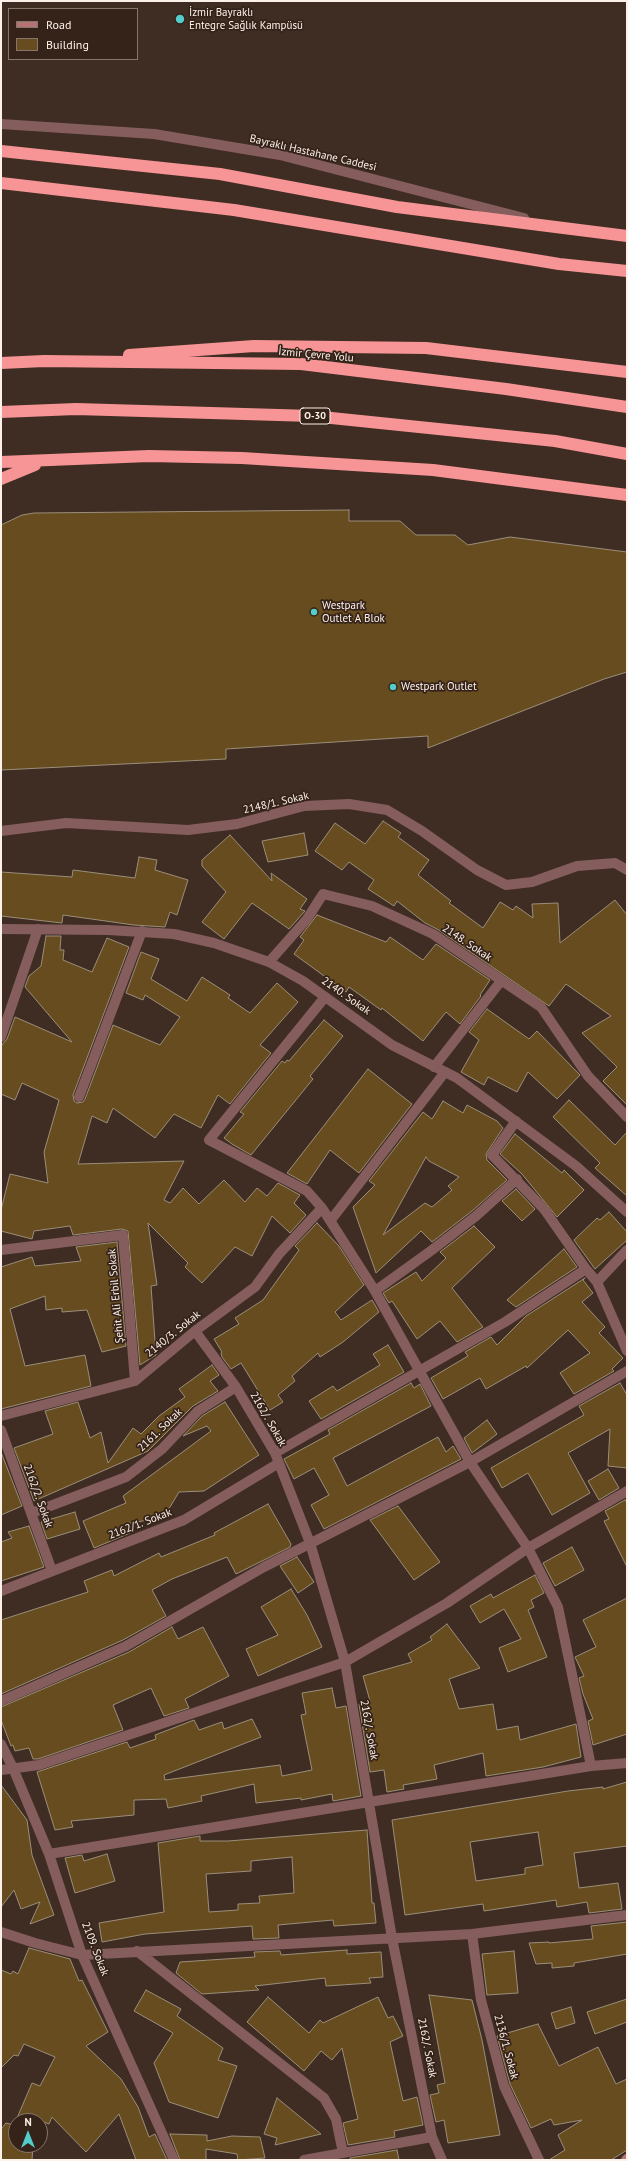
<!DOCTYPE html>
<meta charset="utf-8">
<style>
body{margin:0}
#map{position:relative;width:628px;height:2161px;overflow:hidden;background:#3f2d23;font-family:"PT Sans",sans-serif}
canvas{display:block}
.frame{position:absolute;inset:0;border:2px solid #fdf1ea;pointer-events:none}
.legend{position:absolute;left:8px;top:8px;width:130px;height:52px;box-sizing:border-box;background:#352319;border:1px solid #85756d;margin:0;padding:5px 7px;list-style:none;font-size:12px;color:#fdf1ea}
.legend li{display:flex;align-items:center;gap:8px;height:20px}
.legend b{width:20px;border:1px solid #85756d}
.north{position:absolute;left:8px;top:2113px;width:40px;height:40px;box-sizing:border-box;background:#352319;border:1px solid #85756d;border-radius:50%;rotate:0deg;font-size:11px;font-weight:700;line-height:16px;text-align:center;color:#fdf1ea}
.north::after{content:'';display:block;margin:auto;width:14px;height:18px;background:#53cdcb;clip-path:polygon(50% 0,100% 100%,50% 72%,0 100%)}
</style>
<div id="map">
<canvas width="628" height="2161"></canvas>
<div class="frame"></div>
<ul class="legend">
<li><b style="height:5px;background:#b47474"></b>Road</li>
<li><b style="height:11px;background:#674c1f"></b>Building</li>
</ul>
<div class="north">N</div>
</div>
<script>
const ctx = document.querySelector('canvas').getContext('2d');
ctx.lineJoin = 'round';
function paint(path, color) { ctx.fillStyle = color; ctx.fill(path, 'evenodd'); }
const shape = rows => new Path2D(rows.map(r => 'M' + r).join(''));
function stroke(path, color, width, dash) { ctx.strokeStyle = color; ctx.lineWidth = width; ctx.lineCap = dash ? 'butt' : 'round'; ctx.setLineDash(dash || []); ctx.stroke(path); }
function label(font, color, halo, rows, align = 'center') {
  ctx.font = font + ' "PT Sans",sans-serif'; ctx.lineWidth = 3.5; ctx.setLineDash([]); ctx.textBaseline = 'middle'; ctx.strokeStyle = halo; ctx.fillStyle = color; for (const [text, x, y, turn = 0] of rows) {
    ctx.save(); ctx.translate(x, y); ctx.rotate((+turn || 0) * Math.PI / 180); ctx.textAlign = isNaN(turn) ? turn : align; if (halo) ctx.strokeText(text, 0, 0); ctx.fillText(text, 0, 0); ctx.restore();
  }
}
const building = shape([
 [349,510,349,521,400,521,416,535,455,535,468,545,510,537,627,552,627,672,604,679,428,748,428,736,226,749,226,759,1,770,1,525,22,515,34,513,349,510],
 [383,821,401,833,398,837,429,860,418,875,451,901,449,903,483,928,500,902,513,910,516,906,533,918,532,904,558,903,560,943,615,900,627,915,627,1105,603,1081,617,1067,582,1033,611,1016,566,984,549,1006,437,929,425,923,397,901,394,906,368,889,374,880,349,862,342,870,315,851,335,823,365,844,383,821],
 [304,833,308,855,268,862,262,841,304,833],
 [230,835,272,881,271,873,307,899,300,909,305,911,289,929,252,903,224,939,202,922,226,892,202,866,202,860,230,835],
 [139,857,157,860,155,870,188,880,177,915,170,912,165,927,134,925,63,915,62,923,1,916,1,872,72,877,73,870,135,878,139,857],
 [317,915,386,942,390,937,423,960,436,944,490,980,480,995,481,996,460,1024,446,1012,423,1041,382,1008,381,1010,349,987,346,992,294,954,304,940,300,937,317,915],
 [46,936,61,936,60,950,64,950,63,960,92,972,107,938,129,947,73,1095,74,1101,77,1103,83,1102,85,1099,113,1025,160,1045,180,1017,145,995,143,1000,126,993,141,952,159,959,151,979,187,1001,202,977,230,995,228,998,250,1013,277,983,298,1002,260,1045,271,1053,230,1104,218,1095,201,1128,174,1114,155,1138,113,1108,107,1123,92,1116,78,1164,184,1161,164,1200,170,1203,183,1188,199,1204,224,1180,245,1202,257,1188,267,1196,278,1183,300,1195,294,1203,306,1215,290,1233,272,1216,252,1256,235,1247,202,1283,185,1267,188,1263,148,1223,157,1285,151,1286,156,1355,140,1365,128,1231,122,1229,73,1235,70,1226,34,1231,32,1239,1,1231,1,1210,10,1174,48,1183,44,1152,59,1100,22,1083,15,1100,1,1094,1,1046,7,1039,15,1017,72,1042,25,987,29,976,41,966,46,936],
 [487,1009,529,1039,537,1031,580,1075,557,1099,528,1072,517,1092,488,1077,484,1085,461,1072,479,1040,469,1032,487,1009],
 [324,1020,343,1036,310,1076,313,1079,251,1155,232,1144,224,1138,244,1114,240,1112,282,1061,285,1063,287,1060,289,1061,324,1020],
 [368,1069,412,1104,359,1173,330,1150,307,1184,287,1173,368,1069],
 [569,1100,615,1145,627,1132,627,1196,595,1168,600,1163,553,1117,569,1100],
 [443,1101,463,1113,467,1105,497,1121,503,1128,486,1154,487,1160,507,1180,472,1211,432,1242,421,1231,376,1273,353,1207,375,1185,369,1181,423,1112,432,1119,443,1101],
 [426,1157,429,1161,459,1177,448,1186,452,1190,432,1207,425,1203,383,1235,426,1157],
 [515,1134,562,1173,564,1170,584,1190,557,1217,522,1174,500,1154,515,1134],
 [516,1189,535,1209,522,1221,502,1201,516,1189],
 [609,1212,627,1232,627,1240,595,1269,574,1240,597,1218,600,1220,609,1212],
 [317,1223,339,1246,364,1285,335,1312,341,1320,372,1300,379,1312,343,1342,320,1357,318,1353,292,1376,295,1381,278,1395,283,1402,270,1410,241,1363,231,1369,222,1357,221,1353,222,1352,214,1339,239,1324,235,1318,263,1300,299,1250,295,1246,317,1223],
 [474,1226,495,1247,452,1288,483,1327,457,1342,440,1321,417,1339,392,1301,389,1303,383,1293,416,1272,422,1281,446,1258,440,1252,474,1226],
 [117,1242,126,1346,102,1352,87,1310,62,1312,62,1308,46,1310,45,1296,10,1309,25,1366,85,1355,91,1386,1,1409,1,1267,32,1257,35,1266,81,1261,76,1247,117,1242],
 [564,1249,577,1267,516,1307,507,1300,564,1249],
 [585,1278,583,1280,593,1293,582,1302,605,1327,599,1333,623,1358,612,1369,614,1371,574,1394,560,1373,590,1353,568,1330,527,1368,526,1366,486,1389,480,1378,443,1399,431,1378,468,1356,465,1352,491,1337,497,1345,526,1316,585,1278],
 [388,1345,404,1372,321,1419,309,1401,333,1386,337,1391,380,1365,373,1354,388,1345],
 [212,1365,219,1375,210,1381,218,1391,193,1406,148,1451,34,1501,14,1448,53,1434,45,1411,78,1402,90,1438,101,1432,108,1463,133,1428,141,1434,159,1416,185,1397,179,1389,212,1365],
 [411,1383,414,1388,420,1384,431,1406,333,1458,347,1486,438,1437,446,1452,453,1446,461,1459,324,1529,311,1505,329,1495,314,1468,294,1479,284,1459,330,1434,328,1430,411,1383],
 [620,1383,627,1395,627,1468,608,1466,610,1429,568,1453,590,1493,552,1515,528,1473,502,1488,491,1468,584,1415,579,1406,620,1383],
 [225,1402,259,1455,204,1491,179,1492,164,1517,126,1524,130,1533,94,1548,83,1521,126,1503,123,1496,211,1431,207,1426,183,1436,202,1416,225,1402],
 [487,1420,497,1434,472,1453,464,1438,487,1420],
 [1,1452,22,1506,1,1515,1,1452],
 [608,1469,619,1488,599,1500,588,1481,608,1469],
 [625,1500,627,1503,627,1567,604,1521,609,1519,605,1511,625,1500],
 [268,1504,291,1544,290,1547,236,1574,227,1557,172,1579,152,1590,166,1616,123,1640,1,1694,1,1620,88,1592,84,1581,112,1570,114,1576,159,1553,161,1557,215,1535,214,1533,268,1504],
 [398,1506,440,1562,414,1580,370,1520,398,1506],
 [75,1512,80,1529,47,1539,41,1522,75,1512],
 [29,1526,44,1567,1,1581,1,1542,12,1538,8,1532,29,1526],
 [572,1547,584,1570,555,1586,543,1563,572,1547],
 [297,1557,314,1582,298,1593,280,1566,297,1557],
 [535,1575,544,1593,531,1600,534,1607,528,1610,547,1657,508,1672,499,1648,521,1639,504,1609,480,1623,470,1606,491,1594,493,1598,535,1575],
 [291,1589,307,1615,322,1647,258,1676,246,1649,278,1635,261,1607,291,1589],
 [627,1598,627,1734,593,1745,588,1721,593,1719,583,1694,579,1678,584,1676,575,1657,596,1647,583,1620,627,1598],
 [447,1624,480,1668,449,1679,459,1709,493,1704,497,1730,518,1726,520,1740,576,1724,581,1757,543,1767,486,1776,483,1753,434,1765,437,1779,403,1785,404,1789,387,1792,384,1770,370,1772,359,1704,370,1701,363,1676,412,1662,408,1654,432,1640,430,1637,447,1624],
 [172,1627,178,1639,203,1627,229,1676,185,1699,189,1708,164,1716,151,1688,113,1705,123,1730,38,1759,33,1759,29,1748,15,1751,13,1745,11,1746,1,1720,1,1707,129,1652,172,1627],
 [332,1688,336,1708,346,1706,361,1796,333,1801,332,1794,301,1800,301,1798,256,1803,254,1784,201,1796,202,1801,168,1808,166,1799,134,1800,134,1815,71,1821,73,1827,55,1830,37,1772,127,1742,130,1748,156,1739,155,1735,194,1720,199,1730,222,1722,224,1729,252,1719,261,1737,164,1775,165,1780,280,1765,282,1776,312,1770,301,1715,306,1714,302,1693,332,1688],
 [627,1782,627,1846,574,1853,579,1888,618,1883,622,1909,589,1913,587,1902,557,1907,556,1900,484,1911,483,1904,405,1915,392,1820,568,1791,603,1787,603,1789,627,1782],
 [538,1832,543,1865,525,1868,525,1874,476,1881,470,1842,538,1832],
 [1,1785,27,1820,32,1855,54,1915,30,1924,40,1902,21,1909,14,1890,1,1907,1,1785],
 [367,1830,372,1903,374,1903,376,1923,334,1926,333,1920,278,1925,279,1938,253,1939,252,1926,239,1927,145,1934,102,1942,99,1923,164,1912,158,1843,200,1836,200,1841,228,1841,367,1830],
 [292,1857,294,1893,259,1896,260,1903,238,1904,238,1910,209,1912,206,1874,251,1871,251,1861,292,1857],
 [107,1854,115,1881,75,1893,65,1858,82,1855,84,1861,107,1854],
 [627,1922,627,1954,574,1963,574,1966,552,1968,552,1963,536,1964,529,1943,549,1942,549,1943,593,1939,591,1926,627,1922],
 [29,1948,70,1959,79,1981,82,1980,108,2032,86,2046,121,2079,138,2107,149,2137,155,2134,167,2160,136,2160,119,2114,86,2152,52,2117,49,2124,36,2119,36,2121,16,2121,16,2145,33,2145,32,2160,1,2160,1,2129,6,2123,14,2125,32,2083,40,2086,55,2057,24,2044,18,2056,14,2055,1,2068,1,1970,11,1974,13,1971,18,1974,29,1948],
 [347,1950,347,1954,381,1952,383,1977,369,1978,371,1983,326,1986,325,1978,255,1986,259,1990,202,1994,176,1973,180,1962,255,1957,254,1952,280,1951,281,1955,347,1950],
 [514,1951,518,1993,487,1995,482,1954,514,1951],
 [146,1990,181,2009,177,2016,223,2048,218,2060,237,2066,218,2118,169,2102,154,2063,173,2033,134,2011,146,1990],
 [429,1995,472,2000,482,2040,500,2135,448,2143,444,2120,436,2122,430,2095,439,2093,437,2085,445,2083,429,1995],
 [268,1997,309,2033,320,2020,323,2023,378,1997,388,2018,393,2016,403,2036,390,2042,403,2101,417,2097,423,2125,394,2131,395,2137,348,2145,343,2123,358,2119,342,2048,332,2060,321,2051,304,2071,247,2022,268,1997],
 [627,1999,627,2022,595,2034,587,2012,627,1999],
 [571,2007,575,2023,556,2029,551,2013,571,2007],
 [538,2024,559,2066,598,2047,616,2084,627,2079,627,2150,611,2160,549,2160,565,2150,558,2135,582,2120,554,2125,551,2119,531,2128,510,2084,497,2036,538,2024],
 [277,2098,321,2134,275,2145,277,2138,264,2134,277,2098],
 [170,2134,207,2135,207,2141,232,2136,260,2137,265,2158,238,2160,237,2154,206,2149,206,2160,180,2160,170,2134],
 [397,2150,399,2160,350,2160,350,2158,397,2150]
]);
paint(building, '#674c1f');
stroke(building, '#9b8e7a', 1);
stroke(shape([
 [1,124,154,134,280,155,524,218],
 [1,831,66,823,188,830,237,824,304,806,349,804,387,810,422,831,477,870,506,885,532,882,577,866,615,863,627,870],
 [269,962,307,919,323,894,372,906,433,934,541,1007,588,1076,627,1117],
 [1,1037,38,929],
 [434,1067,501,981],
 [79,1097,142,931],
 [516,1121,492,1155,544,1209,586,1269,597,1282,627,1351],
 [331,1220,445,1072],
 [1,1250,123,1235,135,1381],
 [597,1282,627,1250],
 [375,1291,432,1250,476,1216,517,1179],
 [195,1331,236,1387,275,1453,310,1543,345,1662,392,1938,432,2137,442,2160],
 [1,1416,135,1381,195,1331,255,1287,279,1254,322,1208],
 [1,1430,52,1571],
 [275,1453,505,1322,586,1269],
 [32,1513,126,1477,162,1449,198,1411,236,1387],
 [1,1591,184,1520,279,1463],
 [1,1701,126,1646,264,1567,470,1462,627,1371],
 [1,1744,13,1768,49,1854,82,1955,174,2160],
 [591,1766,558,1607,528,1548,627,1491],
 [1,1770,39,1765,345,1662,447,1603,528,1548,470,1462,375,1291,322,1208,307,1191,209,1140,325,997],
 [49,1854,591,1766,627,1763],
 [1,1932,35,1943,82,1955,472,1934,627,1915],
 [472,1934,481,2000,504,2086,539,2160],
 [137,1951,324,2098,336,2119,343,2153],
 [304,2160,432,2137]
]), '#855d5d', 10);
stroke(shape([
 [1,929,108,930,174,934,214,943,269,962,303,981,392,1045,457,1078,576,1166,627,1212]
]), '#855d5d', 10);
stroke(shape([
 [626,2160,627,2159]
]), '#b47474', 10);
stroke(shape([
 [1,151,220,174,397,207,627,236],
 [1,183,234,210,559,264,627,271],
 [129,355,254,346,426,348,627,372],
 [1,363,44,361,301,364,506,389,627,407],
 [1,412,76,409,312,416,555,441,627,454],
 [1,462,149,456,242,458,433,470,627,495],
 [1,479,35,465]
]), '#f79596', 12);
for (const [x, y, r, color] of [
 [180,19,5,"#53cdcb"],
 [314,612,4,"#53cdcb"],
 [393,687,4,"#53cdcb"]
]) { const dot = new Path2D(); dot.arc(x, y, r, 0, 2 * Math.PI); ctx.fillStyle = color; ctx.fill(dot); stroke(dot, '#352319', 1.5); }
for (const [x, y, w] of [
 [315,416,30]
]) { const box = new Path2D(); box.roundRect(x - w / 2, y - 8, w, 16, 3); ctx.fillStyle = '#352319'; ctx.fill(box); stroke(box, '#fdf1ea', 1); }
label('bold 10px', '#fdf1ea', null, [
 ["O-30",315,416]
]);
label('11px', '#fdf1ea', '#352319', [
 ["İzmir Bayraklı",189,13],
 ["Entegre Sağlık Kampüsü",189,26],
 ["Westpark",322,606],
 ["Outlet A Blok",322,619],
 ["Westpark Outlet",401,687]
], 'left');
label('11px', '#fdf1ea', '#352319', [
 ["Bayraklı Hastahane Caddesi",313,153,13],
 ["İzmir Çevre Yolu",316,355,5],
 ["2148/1. Sokak",276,803,-13],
 ["2148. Sokak",467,943,34],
 ["2140. Sokak",346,996,35],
 ["Şehit Ali Erbil Sokak",116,1296,-95],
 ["2140/3. Sokak",173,1334,-39],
 ["2162/. Sokak",268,1419,60],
 ["2161. Sokak",160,1430,-44],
 ["2162/2. Sokak",38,1496,70],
 ["2162/1. Sokak",140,1524,-21],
 ["2162/. Sokak",369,1730,80],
 ["2109. Sokak",95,1949,69],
 ["2136/1. Sokak",506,2047,75],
 ["2162/. Sokak",427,2048,79]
]);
</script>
